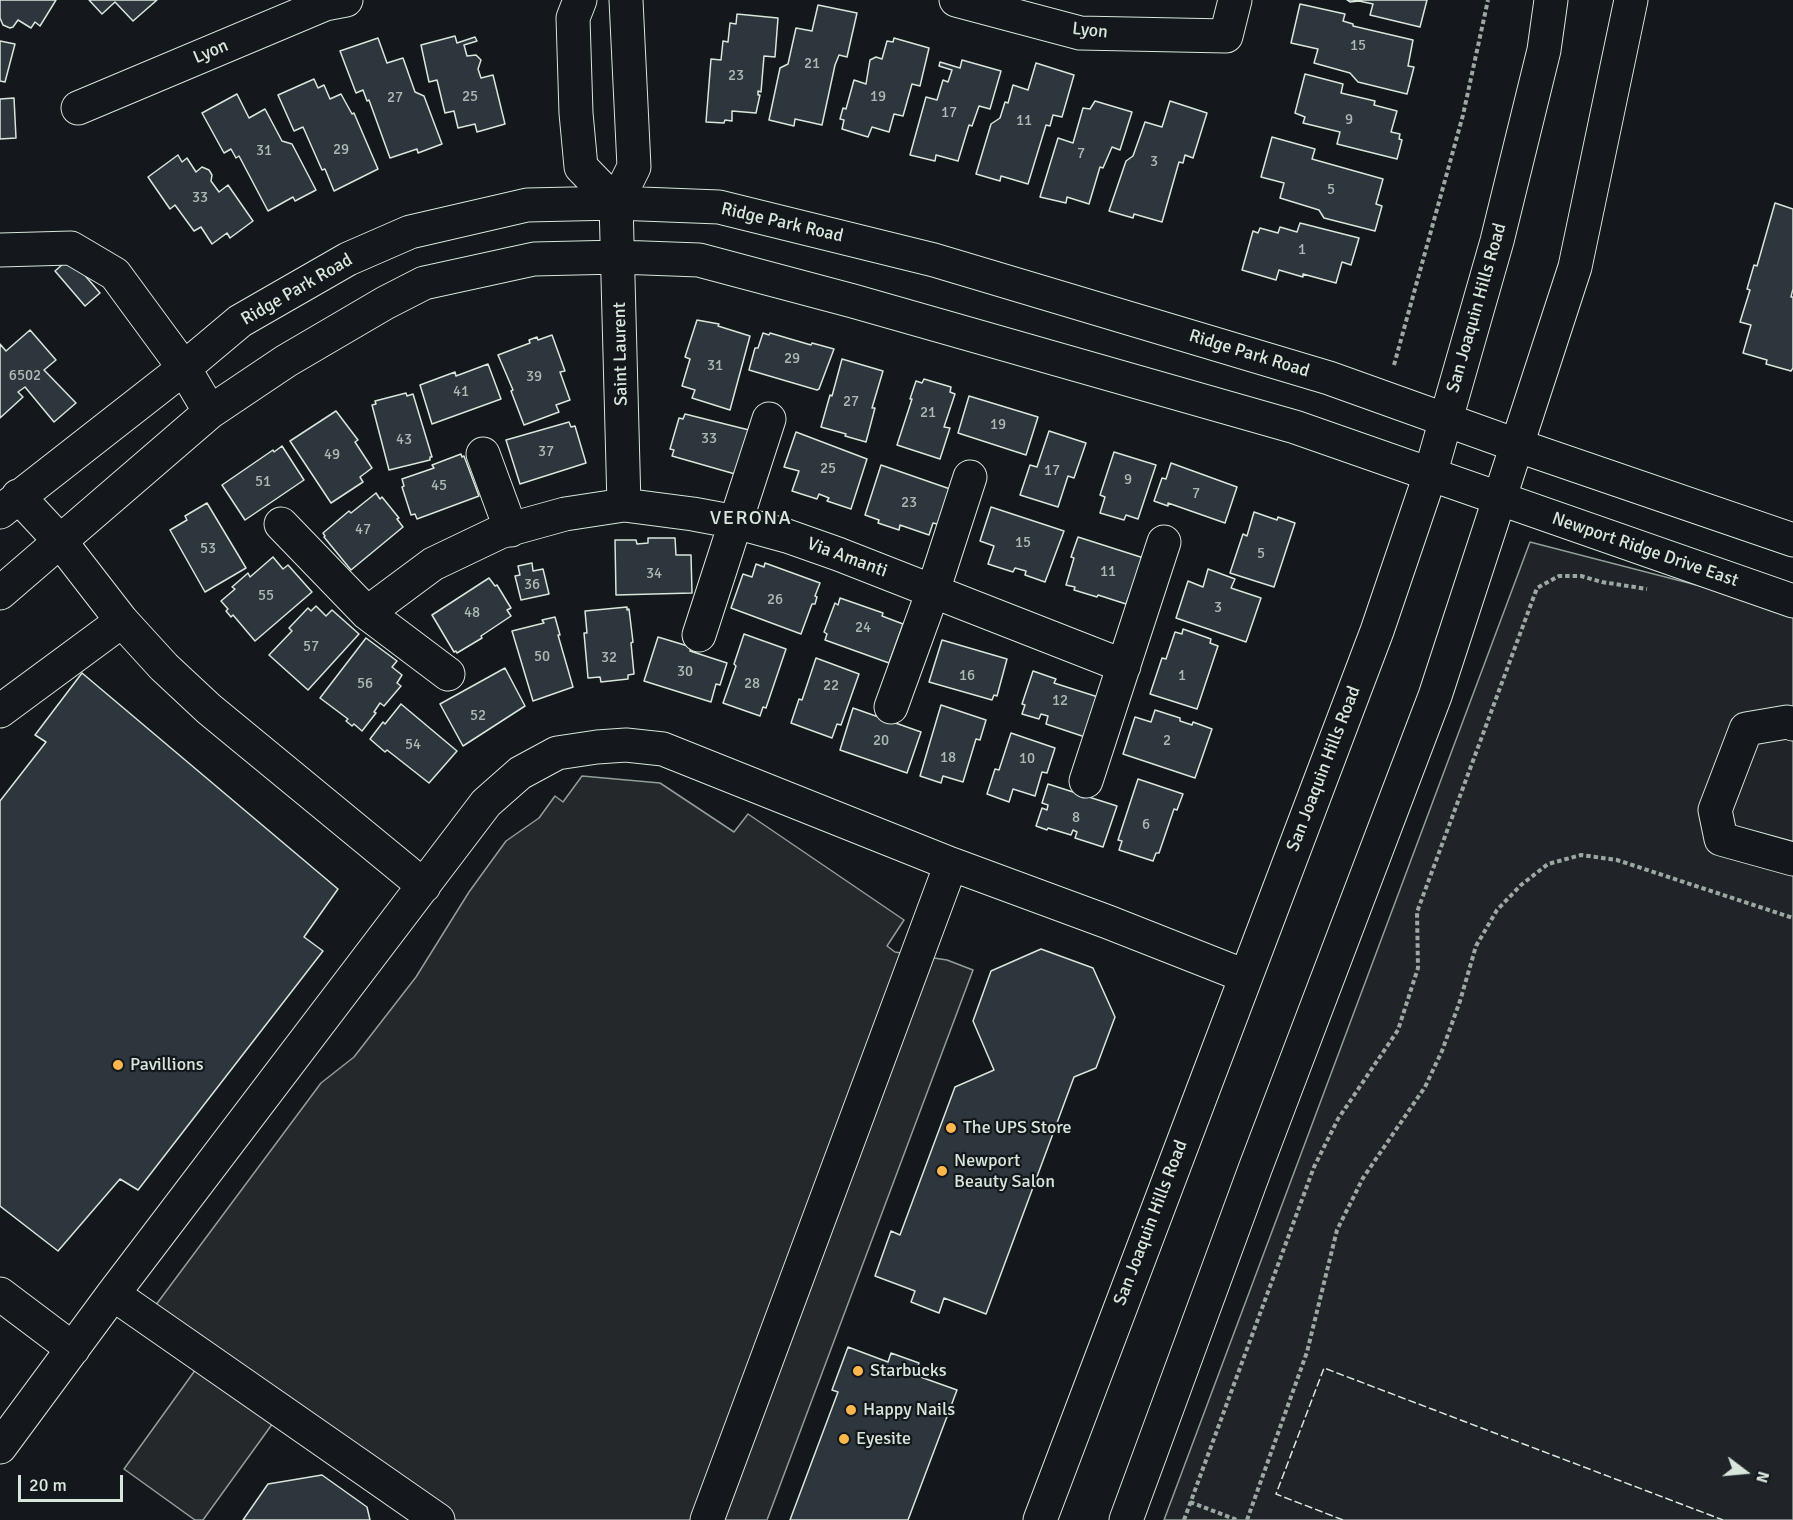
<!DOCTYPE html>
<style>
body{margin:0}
#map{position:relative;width:1793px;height:1520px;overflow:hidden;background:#14181c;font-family:Signika,sans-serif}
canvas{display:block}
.north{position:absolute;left:1715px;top:1442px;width:60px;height:60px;-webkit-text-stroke:4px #14181c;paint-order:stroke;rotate:106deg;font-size:16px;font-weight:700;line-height:24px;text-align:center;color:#d8e6dc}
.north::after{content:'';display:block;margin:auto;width:21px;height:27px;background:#d8e6dc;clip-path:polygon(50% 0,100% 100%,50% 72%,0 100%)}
.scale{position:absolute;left:18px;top:1475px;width:105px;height:27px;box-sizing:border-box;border:3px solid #d8e6dc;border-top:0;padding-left:8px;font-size:18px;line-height:21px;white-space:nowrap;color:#d8e6dc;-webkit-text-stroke:4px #14181c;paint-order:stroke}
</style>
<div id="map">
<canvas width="1793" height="1520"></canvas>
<div class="north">N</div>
<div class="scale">20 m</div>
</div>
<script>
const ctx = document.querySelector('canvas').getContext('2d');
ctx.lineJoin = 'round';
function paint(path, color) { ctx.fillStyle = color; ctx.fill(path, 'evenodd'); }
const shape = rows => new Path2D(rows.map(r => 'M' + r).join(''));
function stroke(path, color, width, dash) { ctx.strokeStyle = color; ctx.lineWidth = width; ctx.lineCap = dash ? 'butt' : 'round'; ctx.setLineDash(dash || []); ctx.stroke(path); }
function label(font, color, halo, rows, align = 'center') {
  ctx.font = font + ' Signika,sans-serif'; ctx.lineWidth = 4.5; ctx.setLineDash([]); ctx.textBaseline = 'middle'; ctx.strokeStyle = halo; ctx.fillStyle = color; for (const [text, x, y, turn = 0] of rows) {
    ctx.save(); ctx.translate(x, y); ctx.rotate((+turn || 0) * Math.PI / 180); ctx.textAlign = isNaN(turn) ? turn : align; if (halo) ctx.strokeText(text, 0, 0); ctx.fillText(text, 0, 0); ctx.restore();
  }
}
const green = shape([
 [1530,542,1793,610,1793,1520,1164,1520,1530,542]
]);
paint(green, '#202428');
stroke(green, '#939e99', 1.5);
const parking = shape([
 [582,776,660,783,734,832,748,814,904,920,887,946,895,952,947,960,973,970,767,1520,411,1520,273,1423,203,1520,195,1520,124,1469,196,1369,138,1329,321,1083,354,1057,416,977,469,892,506,841,539,818,555,796,563,802,582,776]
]);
paint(parking, '#24282b');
stroke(parking, '#939e99', 1.5);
const building = shape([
 [0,0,56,0,40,26,35,22,31,28,18,20,13,27,10,28,3,25,0,18,0,0],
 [89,0,157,0,133,21,115,2,102,14,89,0],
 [1347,0,1427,0,1420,27,1370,15,1373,4,1359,1,1350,2,1347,0],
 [1300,4,1345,14,1343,21,1353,24,1353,26,1413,40,1408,66,1414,67,1407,94,1358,82,1350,73,1314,63,1318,49,1291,43,1300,4],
 [818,5,857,13,847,57,839,55,835,65,822,125,795,119,794,126,769,120,780,68,788,64,796,28,812,31,818,5],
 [737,14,778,18,775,57,764,56,761,92,758,91,758,95,760,95,756,113,732,111,732,121,725,120,724,123,706,122,711,59,721,60,723,41,728,42,730,23,736,24,737,14],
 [455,36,457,43,475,37,477,41,464,45,467,56,476,55,481,60,478,69,481,78,493,75,505,124,477,132,475,124,458,128,454,111,445,113,437,80,429,82,421,45,455,36],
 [378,38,387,63,403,58,415,92,424,96,442,144,418,153,417,149,390,158,369,100,367,101,363,90,356,93,340,51,378,38],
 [894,38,929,48,920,86,912,84,903,116,894,114,889,132,872,127,868,137,842,129,844,120,840,119,843,108,846,109,854,80,866,84,870,60,876,57,882,59,887,41,893,42,894,38],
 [0,41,15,44,5,82,0,81,0,41],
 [962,60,1001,71,990,109,979,106,972,126,969,125,958,161,936,155,935,161,910,155,926,97,937,100,943,80,948,82,952,70,939,66,940,62,960,68,962,60],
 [1036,63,1074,75,1062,117,1053,115,1050,126,1046,125,1028,184,1001,176,1000,181,976,174,991,124,1000,118,1005,102,1008,103,1013,85,1028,90,1036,63],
 [1305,74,1343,84,1341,93,1375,101,1374,105,1397,111,1391,132,1400,134,1399,139,1402,140,1397,159,1337,144,1340,132,1303,123,1305,117,1295,113,1305,74],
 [314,79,318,88,324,85,330,99,341,94,352,114,354,113,378,169,334,191,325,169,322,170,303,127,294,131,278,95,314,79],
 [237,94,249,118,265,109,282,141,292,144,316,190,295,201,293,197,268,211,239,156,236,158,231,149,224,153,202,113,237,94],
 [14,98,16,138,0,139,0,99,14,98],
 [1095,101,1132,112,1120,150,1112,147,1103,168,1100,167,1089,204,1067,197,1066,203,1040,197,1058,138,1073,143,1083,108,1090,109,1095,101],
 [1170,101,1207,113,1193,158,1185,155,1183,163,1179,162,1162,222,1134,214,1133,218,1109,211,1126,161,1133,156,1145,122,1162,127,1170,101],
 [1272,137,1315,149,1312,159,1383,179,1376,204,1382,206,1375,231,1324,218,1319,210,1280,198,1284,183,1261,177,1272,137],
 [178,155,182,162,187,158,196,172,202,167,209,170,212,175,211,181,219,192,228,185,253,221,230,238,227,233,212,244,201,227,194,231,175,205,170,209,148,177,178,155],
 [1775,203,1793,209,1793,289,1791,297,1793,297,1793,368,1791,371,1766,364,1767,360,1743,353,1751,325,1740,322,1750,290,1747,289,1754,265,1757,266,1775,203],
 [1300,223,1359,238,1351,265,1342,262,1336,283,1303,274,1303,277,1279,270,1276,280,1242,270,1253,231,1258,233,1260,228,1278,233,1280,227,1297,232,1300,223],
 [70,258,100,293,85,306,55,271,70,258],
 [697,320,719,324,718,326,750,336,730,410,692,398,695,390,682,386,690,359,685,357,697,320],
 [30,330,56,360,44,370,76,403,54,422,25,387,18,392,23,397,0,418,0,344,6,351,30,330],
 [763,333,769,335,770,333,811,345,812,343,834,349,819,389,817,390,749,370,755,348,758,348,763,333],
 [552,335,565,371,560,372,570,400,556,405,559,412,524,425,511,391,513,390,498,355,530,343,529,340,537,337,538,340,552,335],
 [842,359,883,371,872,408,875,408,866,442,845,436,846,434,821,427,830,395,832,396,842,359],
 [488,364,501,399,432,424,420,385,455,372,456,376,488,364],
 [924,379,951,387,950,392,955,394,944,427,950,428,940,459,897,445,912,399,910,399,916,381,922,383,924,379],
 [406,393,407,396,413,394,432,457,430,457,430,460,389,470,372,405,376,404,375,401,406,393],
 [969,396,1038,417,1026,455,958,433,969,396],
 [336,411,358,440,355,442,372,468,360,477,363,482,331,503,290,441,336,411],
 [685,414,749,430,735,474,672,456,674,450,670,449,679,418,683,419,685,414],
 [569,422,571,427,575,426,586,463,520,484,506,440,569,422],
 [1049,431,1086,443,1074,478,1068,476,1058,507,1020,495,1030,465,1037,467,1049,431],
 [796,432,867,459,851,509,827,501,829,498,819,494,817,499,792,491,799,471,784,467,796,432],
 [282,446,304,480,245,520,222,485,273,450,274,452,282,446],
 [1114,452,1156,465,1138,519,1126,515,1124,520,1100,513,1105,497,1100,495,1114,452],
 [461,454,462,457,464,456,479,496,417,519,415,514,411,515,402,487,404,486,402,479,434,468,432,465,461,454],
 [1171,463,1237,487,1225,523,1168,503,1168,506,1154,501,1162,478,1166,479,1171,463],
 [881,465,953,490,941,525,933,523,929,535,900,525,899,530,878,523,879,520,865,515,881,465],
 [376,493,380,499,382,497,399,518,397,519,403,527,351,570,324,537,325,536,323,533,349,511,351,513,376,493],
 [207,503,246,568,205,592,170,530,187,520,185,516,207,503],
 [991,507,1064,531,1045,582,1025,575,1026,571,1015,568,1013,572,988,564,994,546,980,541,991,507],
 [1254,512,1277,520,1278,517,1295,523,1274,587,1230,573,1243,534,1247,536,1254,512],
 [1078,537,1150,560,1139,594,1131,591,1126,604,1098,595,1097,597,1074,590,1075,587,1066,585,1074,558,1071,557,1078,537],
 [648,538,675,538,676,555,691,555,692,593,616,595,615,540,636,540,637,544,648,543,648,538],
 [273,557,283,569,288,565,312,592,255,641,233,615,231,617,226,611,228,609,221,601,235,589,232,587,248,573,250,577,273,557],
 [532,563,533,571,543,569,549,594,521,600,515,576,520,575,518,566,532,563],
 [765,563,820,583,815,596,817,597,815,604,812,604,801,634,731,608,743,574,752,577,756,564,764,567,765,563],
 [1208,569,1235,579,1231,588,1261,598,1246,642,1176,618,1188,581,1203,587,1208,569],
 [489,578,495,586,497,585,511,608,507,610,511,616,481,636,482,638,457,653,456,651,454,652,432,615,489,578],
 [840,598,883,613,882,616,903,624,889,663,825,640,827,634,824,632,835,603,838,605,840,598],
 [316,606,326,616,332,610,359,634,308,690,269,655,292,631,289,628,308,608,311,611,316,606],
 [627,607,627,610,629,609,633,642,631,643,634,674,628,675,628,679,601,682,600,677,588,678,584,633,587,633,585,611,627,607],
 [555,617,560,635,558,635,573,687,533,701,512,631,544,623,542,620,555,617],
 [1183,629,1211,639,1210,643,1218,646,1197,709,1150,694,1162,658,1166,659,1175,632,1182,634,1183,629],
 [744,634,786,649,766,708,763,707,760,716,723,703,736,666,734,664,744,634],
 [658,637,691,647,690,651,727,663,720,685,716,684,711,702,644,681,658,637],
 [366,638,397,661,392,667,402,675,397,683,401,686,384,706,380,703,374,712,376,713,362,731,354,724,352,726,346,721,348,719,320,698,366,638],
 [942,640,1007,659,997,696,994,695,992,700,929,682,942,640],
 [816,658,859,674,841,725,837,724,832,738,791,723,799,699,802,700,816,658],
 [505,668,525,706,463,746,440,704,505,668],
 [1033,671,1056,679,1054,683,1098,697,1085,737,1046,724,1048,716,1041,714,1039,719,1022,714,1025,705,1022,704,1033,671],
 [82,673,338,889,304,937,323,951,138,1190,120,1179,58,1251,0,1206,0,801,46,742,35,735,82,673],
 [401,704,457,751,429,783,387,750,385,752,370,739,383,722,385,724,401,704],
 [941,705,986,720,980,740,976,739,963,782,943,776,941,783,920,776,941,705],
 [853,708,921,732,907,773,840,750,853,708],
 [1155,710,1180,718,1180,721,1192,725,1193,722,1212,729,1195,778,1123,754,1135,717,1151,722,1155,710],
 [1011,733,1055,748,1047,773,1042,772,1035,796,1013,789,1009,802,987,794,995,769,999,770,1011,733],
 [1138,779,1183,794,1177,810,1174,809,1159,853,1156,853,1153,861,1119,850,1122,841,1118,840,1138,779],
 [1048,784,1117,806,1103,847,1075,838,1077,832,1073,830,1071,835,1048,828,1047,830,1036,826,1042,808,1047,810,1048,805,1042,803,1048,784],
 [1041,949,1093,968,1115,1017,1096,1068,1074,1077,986,1314,944,1298,939,1313,911,1302,915,1291,875,1276,891,1231,900,1235,955,1087,994,1070,973,1021,991,971,1041,949],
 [848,1347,888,1362,891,1353,919,1363,915,1375,957,1390,908,1520,790,1520,838,1392,832,1390,848,1347],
 [322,1475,367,1507,370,1520,243,1520,268,1484,322,1475]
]);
paint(building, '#2c363c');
stroke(building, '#d8e6dc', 1.5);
const minor = shape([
 [580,0,573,18,576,113,581,167,616,203],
 [956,0,1080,33,1226,36,1235,0],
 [78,108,325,4,346,0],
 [0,250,71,248,115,274,184,368,210,412],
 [483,454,511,530],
 [18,496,60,541,122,621,164,667,209,709,424,886],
 [624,505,616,203,634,167,626,0],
 [0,512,184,368,240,321,348,259,410,232,527,205,616,203,719,207,934,260,1329,378,1516,445,1793,540],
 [281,524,367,613,448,674],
 [0,593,210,412,286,361,385,303,424,283,534,259,618,257,699,260,853,301,1295,427,1793,601],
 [367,613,433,564,500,532,565,514,624,505,693,514,736,522,787,536,838,554,1124,666],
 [699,635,769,419],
 [891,707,933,591,970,477],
 [0,711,122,621],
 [1793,724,1787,722,1746,729,1715,810,1721,839,1793,859],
 [1086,781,1164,542],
 [0,1294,73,1349],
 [113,1294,438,1520],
 [0,1447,113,1294,486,803,520,773,557,753,597,747,626,745,663,749,951,864,1108,922,1245,976],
 [707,1520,951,864]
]);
const major = shape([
 [1040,1520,1377,631,1430,475,1497,241,1544,50,1551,0],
 [1126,1520,1255,1169,1435,696,1575,267,1631,0]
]);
stroke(minor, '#d8e6dc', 35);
stroke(major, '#d8e6dc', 35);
stroke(shape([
 [1394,365,1463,115,1488,0],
 [1190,1502,1237,1520],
 [1184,1520,1314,1167,1338,1119,1398,1030,1418,968,1417,912,1537,588,1559,576,1581,576,1602,582,1647,589],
 [1247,1520,1307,1352,1337,1230,1363,1178,1425,1087,1442,1051,1460,1001,1476,946,1497,910,1521,885,1548,864,1581,855,1617,860,1793,918]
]), '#9da8a2', 4, [4.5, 3]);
stroke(minor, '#14181c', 33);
stroke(major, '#14181c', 33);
stroke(shape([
 [1343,1520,1276,1494,1324,1368,1723,1520]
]), '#d8e6dc', 1.5, [8, 3]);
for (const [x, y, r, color] of [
 [118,1065,6,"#ffb74d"],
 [951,1128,6,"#ffb74d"],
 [942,1171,6,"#ffb74d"],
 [858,1371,6,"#ffb74d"],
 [851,1410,6,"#ffb74d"],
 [844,1439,6,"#ffb74d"]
]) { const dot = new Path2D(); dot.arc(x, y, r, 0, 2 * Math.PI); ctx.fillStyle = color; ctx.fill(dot); stroke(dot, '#14181c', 2); }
label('15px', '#adbab4', null, [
 ["15",1358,46],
 ["21",812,64],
 ["23",736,76],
 ["25",470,97],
 ["19",878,97],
 ["27",395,98],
 ["17",949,113],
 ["9",1349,120],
 ["11",1024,121],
 ["29",341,150],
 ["31",264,151],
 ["7",1081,154],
 ["3",1154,162],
 ["5",1331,190],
 ["33",200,198],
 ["1",1302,250],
 ["29",792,359],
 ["31",715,366],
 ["6502",25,376],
 ["39",534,377],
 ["41",461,392],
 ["27",851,402],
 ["21",928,413],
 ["19",998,425],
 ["33",709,439],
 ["43",404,440],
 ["37",546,452],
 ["49",332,455],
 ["25",828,469],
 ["17",1052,471],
 ["9",1128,480],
 ["51",263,482],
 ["45",439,486],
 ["7",1196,494],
 ["23",909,503],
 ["47",363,530],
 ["15",1023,543],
 ["53",208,549],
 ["5",1261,554],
 ["11",1108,572],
 ["34",654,574],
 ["36",532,585],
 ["55",266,596],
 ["26",775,600],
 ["3",1218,608],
 ["48",472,613],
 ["24",863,628],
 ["57",311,647],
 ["50",542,657],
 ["32",609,658],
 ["30",685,672],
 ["16",967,676],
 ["1",1182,676],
 ["56",365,684],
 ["28",752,684],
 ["22",831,686],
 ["12",1060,701],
 ["52",478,716],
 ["20",881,741],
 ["2",1167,741],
 ["54",413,745],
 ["18",948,758],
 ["10",1027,759],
 ["8",1076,818],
 ["6",1146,825]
]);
label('18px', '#d8e6dc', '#14181c', [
 ["Lyon",1090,31,6],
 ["Lyon",211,52,-23],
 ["Ridge Park Road",782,223,13],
 ["Ridge Park Road",297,290,-30],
 ["San Joaquin Hills Road",1477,308,-74],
 ["Saint Laurent",621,354,-91],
 ["Ridge Park Road",1249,354,17],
 ["Newport Ridge Drive East",1645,550,19],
 ["Via Amanti",847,558,20],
 ["San Joaquin Hills Road",1324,769,-69],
 ["San Joaquin Hills Road",1151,1223,-69]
]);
label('18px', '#d8e6dc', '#14181c', [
 ["Pavillions",130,1065],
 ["The UPS Store",963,1128],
 ["Newport",954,1161],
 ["Beauty Salon",954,1182],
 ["Starbucks",870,1371],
 ["Happy Nails",863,1410],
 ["Eyesite",856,1439]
], 'left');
ctx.letterSpacing = '1.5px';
label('20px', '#d8e6dc', '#14181c', [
 ["VERONA",751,519]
]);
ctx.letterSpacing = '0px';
</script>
